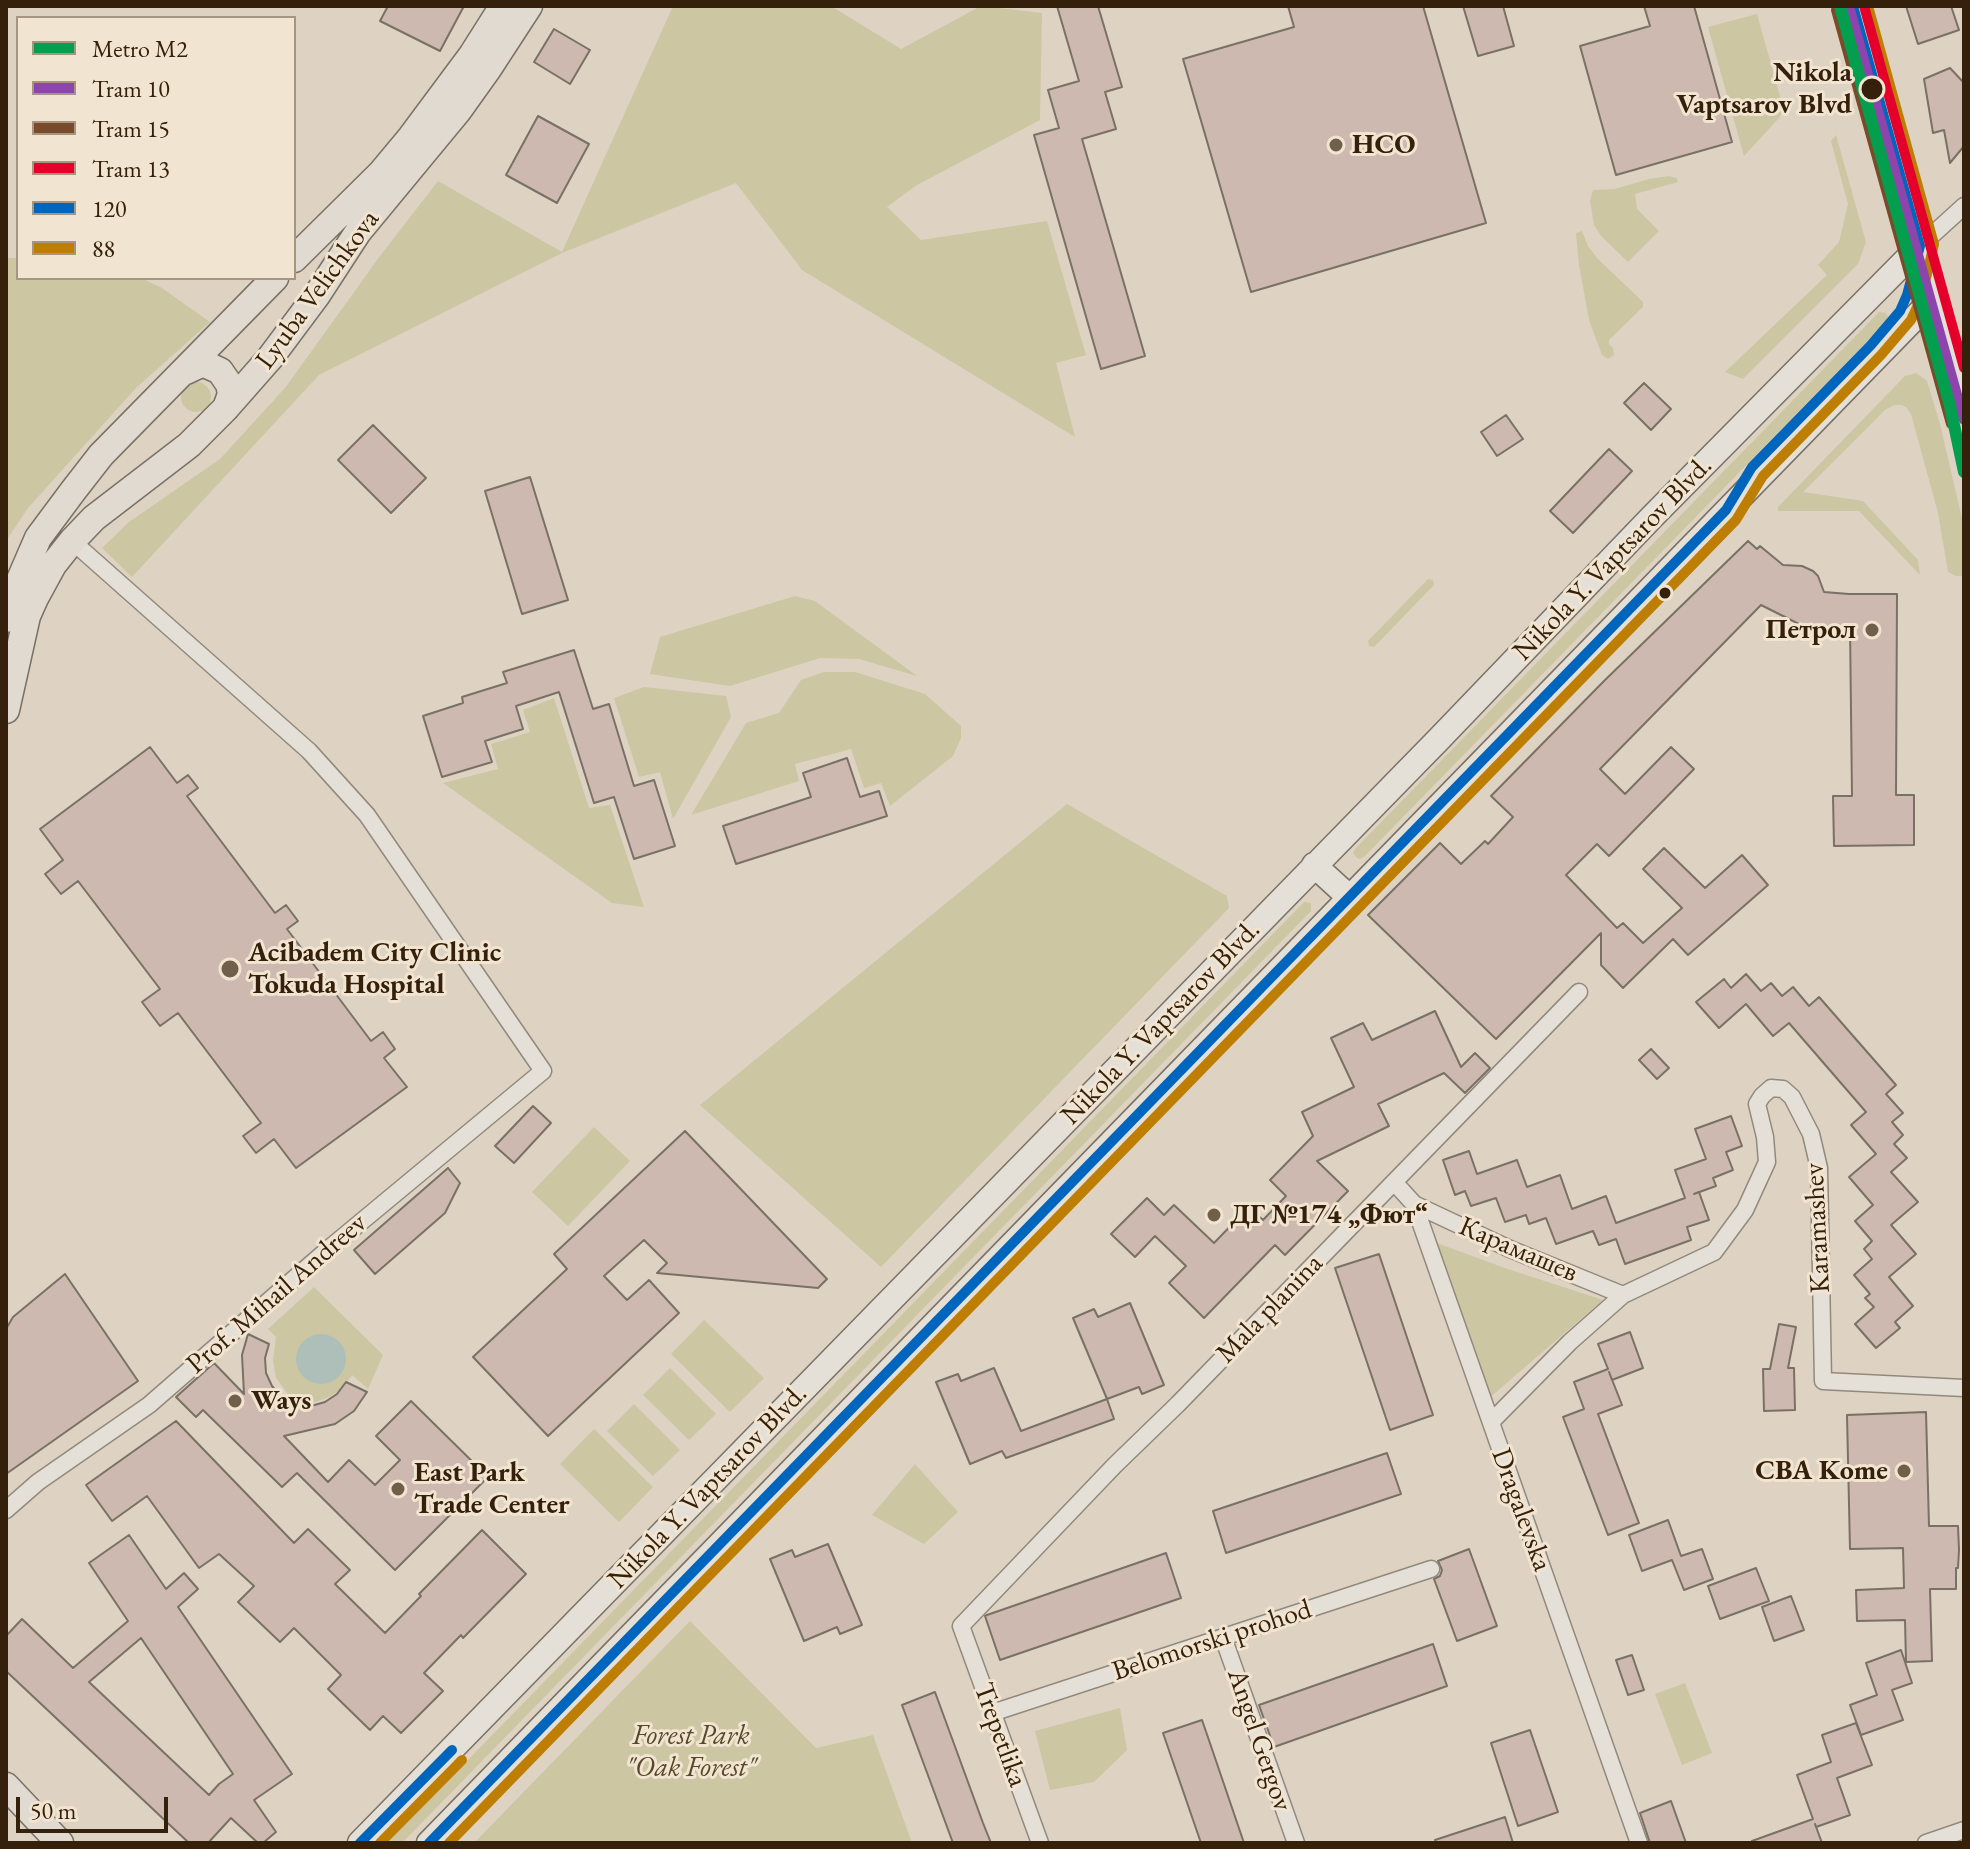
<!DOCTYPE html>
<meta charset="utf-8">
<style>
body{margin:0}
#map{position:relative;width:1970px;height:1849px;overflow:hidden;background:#ded3c2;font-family:"EB Garamond",serif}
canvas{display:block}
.frame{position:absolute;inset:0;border:8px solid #35210b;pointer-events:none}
.legend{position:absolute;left:16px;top:16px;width:280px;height:264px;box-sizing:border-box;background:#f1e4d0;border:2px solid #a69681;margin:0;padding:10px 14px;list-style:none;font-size:24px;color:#35210b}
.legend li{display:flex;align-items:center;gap:16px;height:40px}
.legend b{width:40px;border:2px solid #a69681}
.scale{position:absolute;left:16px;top:1797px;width:152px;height:36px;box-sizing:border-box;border:4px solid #35210b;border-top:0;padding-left:10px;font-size:24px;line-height:28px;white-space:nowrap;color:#35210b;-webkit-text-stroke:6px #f1e4d0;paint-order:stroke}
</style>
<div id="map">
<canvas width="1970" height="1849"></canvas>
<div class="frame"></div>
<ul class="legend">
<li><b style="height:10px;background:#039f4e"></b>Metro M2</li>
<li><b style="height:10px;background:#8e44ad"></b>Tram 10</li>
<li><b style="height:10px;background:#7a4b2a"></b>Tram 15</li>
<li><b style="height:10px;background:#e4002b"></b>Tram 13</li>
<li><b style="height:10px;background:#0065bd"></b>120</li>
<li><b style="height:10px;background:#bd7e03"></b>88</li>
</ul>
<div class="scale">50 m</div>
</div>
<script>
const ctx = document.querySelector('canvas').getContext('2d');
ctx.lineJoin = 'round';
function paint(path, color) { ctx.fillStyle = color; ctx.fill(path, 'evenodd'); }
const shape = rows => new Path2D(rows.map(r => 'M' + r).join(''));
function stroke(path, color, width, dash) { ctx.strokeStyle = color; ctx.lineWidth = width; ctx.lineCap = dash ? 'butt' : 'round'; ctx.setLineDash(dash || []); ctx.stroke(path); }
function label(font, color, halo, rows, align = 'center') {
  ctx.font = font + ' "EB Garamond",serif'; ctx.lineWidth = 6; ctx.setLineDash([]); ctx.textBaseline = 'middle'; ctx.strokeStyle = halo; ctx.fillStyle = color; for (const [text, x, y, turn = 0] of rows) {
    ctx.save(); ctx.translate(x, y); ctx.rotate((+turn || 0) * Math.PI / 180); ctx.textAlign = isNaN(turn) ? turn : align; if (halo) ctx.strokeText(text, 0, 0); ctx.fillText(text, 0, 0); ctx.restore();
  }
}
paint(shape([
 [673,6,831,6,901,49,981,6,1042,13,1040,120,917,185,887,207,921,240,1047,221,1086,355,1056,363,1075,437,802,270,736,183,562,253,319,375,132,577,102,548,129,522,220,459,285,388,380,256,438,181,562,252],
 [1757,14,1783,107,1780,117,1744,156,1708,27],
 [1836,135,1866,242,1858,264,1743,379,1725,372,1827,275,1818,265,1839,242,1848,204,1831,141],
 [1669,176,1677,178,1678,182,1635,194,1637,209,1659,231,1628,262,1601,236,1594,225,1590,201,1593,190,1615,189,1649,179],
 [1582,231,1588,246,1598,259,1643,302,1643,307,1609,340,1609,344,1613,348,1614,355,1608,359,1602,355,1589,320,1579,265,1576,233],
 [6,258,18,258,18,278,141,278,162,288,210,322,136,388,28,508,6,541],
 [1879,312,1886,313,1888,317,1884,324,1364,857,1359,859,1356,857,1353,853,1355,849],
 [1916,373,1927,381,1940,424,1964,527,1964,576,1956,576,1948,572,1938,513,1911,414,1907,408,1902,405,1894,405,1885,410,1803,492,1863,501,1918,560,1920,575,1859,511,1778,511,1778,507,1905,376],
 '181 397a15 15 0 1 1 30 0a15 15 0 1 1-30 0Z',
 [1428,579,1433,580,1434,585,1374,647,1369,646,1368,641],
 [795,596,815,601,917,676,859,659,820,658,730,686,650,674,660,637],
 [824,672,855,672,925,694,961,726,961,738,953,756,890,806,881,783,864,788,851,749,795,764,799,781,691,815,746,723,779,713,801,680],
 [644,687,726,696,731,717,673,819,660,772,639,777,614,698],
 [554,698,589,808,610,805,644,907,612,903,443,783,498,769,491,744,530,732,523,710],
 [1067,804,1227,896,1229,908,881,1267,700,1105],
 [1304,902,1311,903,1311,911,402,1843,387,1843],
 [594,1127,630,1161,568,1226,532,1192],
 [1437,1243,1505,1268,1603,1300,1488,1399],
 [314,1287,383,1355,368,1389,352,1375,342,1389,329,1397,316,1402,301,1400,287,1393,276,1378,273,1360,276,1337,268,1329],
 [704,1320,764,1378,730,1412,671,1354],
 [670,1368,716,1414,689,1440,643,1395],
 [634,1404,680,1450,653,1476,607,1431],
 [594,1429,653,1487,619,1522,560,1464],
 [915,1464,958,1512,924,1544,872,1515],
 [690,1621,816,1748,873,1735,912,1843,474,1843],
 [1685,1683,1712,1753,1682,1765,1655,1694],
 [1120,1708,1127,1750,1094,1782,1050,1790,1035,1731]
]), '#ccc6a3');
paint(shape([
 '296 1359a25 25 0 1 1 50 0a25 25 0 1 1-50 0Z'
]), '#aebfba');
const building = shape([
 [388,6,464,6,440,51,380,21,388,6],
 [1057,6,1098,6,1122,87,1105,92,1116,129,1082,139,1145,356,1101,369,1034,135,1059,128,1048,90,1079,81,1057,6],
 [1288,6,1423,6,1486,223,1251,292,1183,59,1294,27,1288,6],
 [1463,6,1503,6,1514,46,1478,56,1463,6],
 [1644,6,1694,6,1732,142,1616,175,1580,46,1650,26,1644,6],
 [1906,6,1951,6,1959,30,1918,44,1906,6],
 [554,29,590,50,570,84,534,62,554,29],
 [1950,68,1964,83,1964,146,1950,163,1944,130,1933,133,1924,79,1950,68],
 [538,116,589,144,557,203,506,175,538,116],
 [1644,383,1671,409,1651,430,1624,403,1644,383],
 [1506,415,1523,439,1497,456,1481,432,1506,415],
 [373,425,426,478,391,513,338,460,373,425],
 [1609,449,1632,471,1573,533,1550,511,1609,449],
 [530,477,568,600,522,614,485,491,530,477],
 [1748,541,1757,549,1760,546,1783,565,1802,566,1813,571,1818,576,1824,592,1849,594,1897,594,1896,795,1914,795,1914,845,1834,846,1833,796,1852,796,1850,626,1819,627,1799,624,1761,605,1600,769,1625,794,1671,747,1694,769,1609,856,1597,844,1566,875,1617,928,1623,923,1643,943,1682,908,1643,869,1664,848,1705,888,1742,855,1768,885,1688,955,1673,939,1623,988,1601,965,1601,933,1496,1039,1368,915,1440,843,1461,864,1485,841,1488,844,1513,817,1491,796,1604,681,1748,541],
 [574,650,593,709,609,704,634,786,654,780,675,846,634,859,614,797,594,803,559,692,516,706,523,729,485,741,492,762,442,777,423,716,463,703,462,697,507,683,503,672,574,650],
 [150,747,177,783,188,775,198,788,187,796,275,913,286,905,298,921,287,929,371,1041,383,1032,395,1049,384,1058,407,1087,296,1168,274,1139,256,1153,243,1136,261,1123,178,1013,160,1026,142,1002,160,989,78,881,61,894,45,874,63,860,40,829,150,747],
 [847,758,860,797,879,791,887,816,736,864,723,826,811,797,803,773,847,758],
 [1746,974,1761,991,1771,983,1782,996,1793,987,1809,1006,1819,997,1896,1085,1886,1094,1903,1113,1892,1122,1903,1135,1894,1144,1907,1158,1891,1172,1918,1202,1891,1225,1916,1254,1889,1277,1913,1306,1895,1322,1900,1328,1876,1348,1855,1324,1874,1307,1865,1298,1870,1294,1854,1275,1872,1259,1864,1249,1872,1241,1855,1221,1873,1205,1849,1177,1876,1154,1851,1125,1866,1112,1789,1023,1773,1036,1746,1004,1719,1028,1696,1002,1724,979,1731,988,1746,974],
 [1435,1011,1461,1067,1475,1053,1490,1068,1465,1093,1444,1073,1378,1104,1389,1126,1317,1161,1348,1191,1285,1255,1275,1245,1204,1318,1169,1283,1186,1266,1155,1236,1135,1257,1111,1234,1147,1198,1164,1215,1174,1205,1214,1243,1249,1207,1263,1220,1286,1196,1270,1180,1313,1136,1302,1112,1354,1087,1331,1038,1363,1023,1372,1040,1435,1011],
 [1651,1049,1669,1068,1657,1079,1639,1060,1651,1049],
 [533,1106,551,1123,514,1163,495,1146,533,1106],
 [1731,1116,1742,1146,1726,1152,1733,1170,1713,1178,1716,1186,1694,1194,1699,1192,1709,1220,1687,1227,1691,1240,1625,1264,1616,1239,1599,1245,1593,1231,1556,1244,1546,1218,1529,1224,1526,1215,1505,1222,1496,1198,1471,1206,1465,1191,1455,1195,1443,1160,1469,1151,1477,1174,1517,1160,1527,1187,1560,1175,1572,1209,1606,1196,1616,1223,1685,1198,1675,1170,1706,1159,1695,1129,1731,1116],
 [685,1131,827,1279,818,1288,657,1273,667,1263,644,1240,604,1276,627,1300,649,1280,679,1313,548,1436,473,1357,567,1269,554,1254,685,1131],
 [448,1168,460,1183,445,1213,375,1274,354,1250,448,1168],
 [1379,1254,1433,1415,1390,1430,1335,1268,1379,1254],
 [65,1274,138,1381,6,1474,6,1329,13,1317,65,1274],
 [1130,1303,1164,1385,1142,1394,1139,1387,1107,1399,1073,1318,1094,1309,1098,1317,1130,1303],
 [1779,1324,1796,1327,1788,1368,1794,1368,1795,1410,1764,1411,1763,1369,1770,1369,1779,1324],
 [1630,1332,1643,1368,1612,1380,1609,1372,1622,1405,1598,1414,1639,1523,1608,1535,1563,1417,1584,1409,1574,1382,1608,1369,1598,1344,1630,1332],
 [248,1334,269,1344,265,1358,266,1373,272,1386,281,1397,296,1404,311,1406,325,1402,337,1394,346,1382,367,1392,354,1411,335,1424,284,1436,328,1482,349,1460,375,1485,400,1460,376,1436,411,1401,488,1477,395,1570,297,1473,282,1487,203,1410,196,1417,176,1397,214,1363,244,1394,242,1355,248,1334],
 [994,1368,1021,1431,1107,1399,1114,1419,1006,1458,1002,1451,970,1464,936,1382,958,1374,961,1381,994,1368],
 [1926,1412,1929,1526,1958,1526,1959,1550,1958,1568,1956,1568,1956,1589,1930,1589,1932,1661,1906,1662,1905,1620,1857,1621,1856,1590,1904,1588,1903,1548,1850,1549,1847,1415,1926,1412],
 [176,1421,294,1543,308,1529,350,1570,335,1584,385,1633,421,1596,419,1594,482,1530,526,1574,463,1638,461,1635,424,1673,443,1691,401,1733,383,1716,370,1730,328,1689,341,1675,294,1628,280,1642,238,1602,254,1586,219,1554,199,1568,147,1496,112,1521,86,1485,176,1421],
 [1387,1453,1401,1494,1226,1553,1213,1511,1387,1453],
 [1668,1520,1681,1556,1702,1549,1713,1579,1684,1590,1672,1560,1642,1571,1629,1535,1668,1520],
 [129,1535,166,1589,184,1573,198,1589,178,1607,292,1774,254,1800,276,1832,263,1843,258,1843,231,1818,208,1843,189,1843,6,1671,6,1636,22,1619,73,1668,128,1621,89,1563,129,1535],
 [141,1638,233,1774,219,1784,209,1795,89,1682,141,1638],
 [828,1544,862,1625,840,1634,837,1627,804,1641,770,1559,792,1550,795,1557,828,1544],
 [1469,1549,1497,1626,1457,1641,1434,1579,1440,1576,1442,1570,1438,1561,1469,1549],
 [1166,1553,1181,1598,1000,1660,985,1616,987,1615,1166,1553],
 [1756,1568,1769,1601,1720,1619,1708,1586,1756,1568],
 [1791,1596,1804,1630,1774,1641,1762,1607,1791,1596],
 [1433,1644,1447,1686,1274,1747,1259,1705,1433,1644],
 [1901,1650,1912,1683,1892,1690,1903,1720,1861,1735,1850,1705,1877,1695,1866,1663,1901,1650],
 [1632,1655,1644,1690,1628,1695,1616,1660,1632,1655],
 [935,1692,983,1823,991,1843,953,1843,902,1705,935,1692],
 [1202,1720,1213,1752,1244,1843,1201,1843,1163,1733,1202,1720],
 [1856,1723,1872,1765,1837,1778,1850,1815,1816,1827,1815,1824,1822,1843,1752,1843,1752,1841,1813,1819,1797,1775,1831,1762,1822,1735,1856,1723],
 [1530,1730,1558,1812,1518,1826,1491,1743,1530,1730],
 [1671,1801,1686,1843,1650,1843,1640,1813,1671,1801],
 [1505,1817,1513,1843,1436,1843,1435,1840,1505,1817]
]);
paint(building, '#cdb9b0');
stroke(building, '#797165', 2);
const street = shape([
 [1920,246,1964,206],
 [1394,1182,1414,1204,1639,1843],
 [1414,1204,1510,1249,1623,1295],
 [1491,1422,1570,1342,1623,1295,1714,1252,1745,1210,1767,1162,1765,1137,1757,1104,1762,1096,1771,1088,1783,1089,1792,1097,1811,1134,1819,1168,1823,1381,1964,1388],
 [6,1510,38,1482,149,1405,326,1251,543,1071,367,815,309,751,72,541],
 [1223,1637,1296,1843],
 [992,1713,1431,1569],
 [1040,1843,961,1626,1115,1465,1178,1404,1579,992],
 [1926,1843,1964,1830]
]);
const secondary = shape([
 [1853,6,1964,402],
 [1314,865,1349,897],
 [360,1843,1439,739,1651,518,1920,246],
 [429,1843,1934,298]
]);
const primary = shape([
 [294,259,381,173,411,137,472,55,503,6],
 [186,371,201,364,207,365,220,371,229,384,231,394,226,408],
 [6,619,12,598,38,538,73,491,101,455,275,278],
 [6,710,27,616,35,598,53,565,72,541,94,518,189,445,226,408,270,358,317,295,358,232,458,111,488,69,529,6],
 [6,1786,60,1843]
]);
stroke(street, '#92897d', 19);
stroke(secondary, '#797165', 27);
stroke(primary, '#797165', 29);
stroke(street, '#e5e0d7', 16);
stroke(secondary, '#e5e0d7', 24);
stroke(primary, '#e1dad0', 26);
stroke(shape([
 [360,1843,452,1750],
 [429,1843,1726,510,1752,467,1871,345,1900,311,1907,295,1920,246,1853,6]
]), '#0065bd', 10);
stroke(shape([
 [380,1843,462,1760],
 [449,1843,1736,520,1763,476,1881,355,1911,320,1921,299,1934,244,1868,6]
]), '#bd7e03', 10);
stroke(shape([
 [1849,6,1964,420]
]), '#8e44ad', 10);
stroke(shape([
 [1836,10,1951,424]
]), '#7a4b2a', 10);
stroke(shape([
 [1864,6,1964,368]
]), '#e4002b', 10);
stroke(shape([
 [1840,6,1950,406,1964,472]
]), '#039f4e', 12);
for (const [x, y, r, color] of [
 [1872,89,12,"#35210b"],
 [1336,145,8,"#705f4b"],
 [1665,593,7,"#35210b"],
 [1872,630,8,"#705f4b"],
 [230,969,10,"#705f4b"],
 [1214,1215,8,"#705f4b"],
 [235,1401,8,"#705f4b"],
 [1904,1471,8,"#705f4b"],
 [398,1489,8,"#705f4b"]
]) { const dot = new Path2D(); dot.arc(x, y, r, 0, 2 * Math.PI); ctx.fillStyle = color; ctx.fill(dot); stroke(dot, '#f1e4d0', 3); }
label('bold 28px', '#35210b', '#f1e4d0', [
 ["Nikola",1852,73],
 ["Vaptsarov Blvd",1852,105]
], 'right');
label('bold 28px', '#35210b', '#f1e4d0', [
 ["НСО",1352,145],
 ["Петрол",1856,630,"right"],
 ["Acibadem City Clinic",248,953],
 ["Tokuda Hospital",248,985],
 ["ДГ №174 „Фют“",1230,1215],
 ["Ways",251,1401],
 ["CBA Kome",1888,1471,"right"],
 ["East Park",414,1473],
 ["Trade Center",414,1505]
], 'left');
label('28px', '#35210b', '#f1e4d0', [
 ["Lyuba Velichkova",318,290,-54],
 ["Nikola Y. Vaptsarov Blvd.",1613,559,-46],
 ["Nikola Y. Vaptsarov Blvd.",1161,1023,-46],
 ["Karamashev",1818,1228,-93],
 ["Карамашев",1518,1250,23],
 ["Prof. Mihail Andreev",277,1294,-41],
 ["Mala planina",1270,1309,-46],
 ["Nikola Y. Vaptsarov Blvd.",708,1487,-46],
 ["Dragalevska",1521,1510,70],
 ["Belomorski prohod",1212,1641,-18],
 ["Trepetlika",1000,1735,70],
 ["Angel Gergov",1259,1740,71]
]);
label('italic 28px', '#57482a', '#f1e4d0', [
 ["Forest Park",691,1736],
 ["\"Oak Forest\"",691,1768]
]);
</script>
